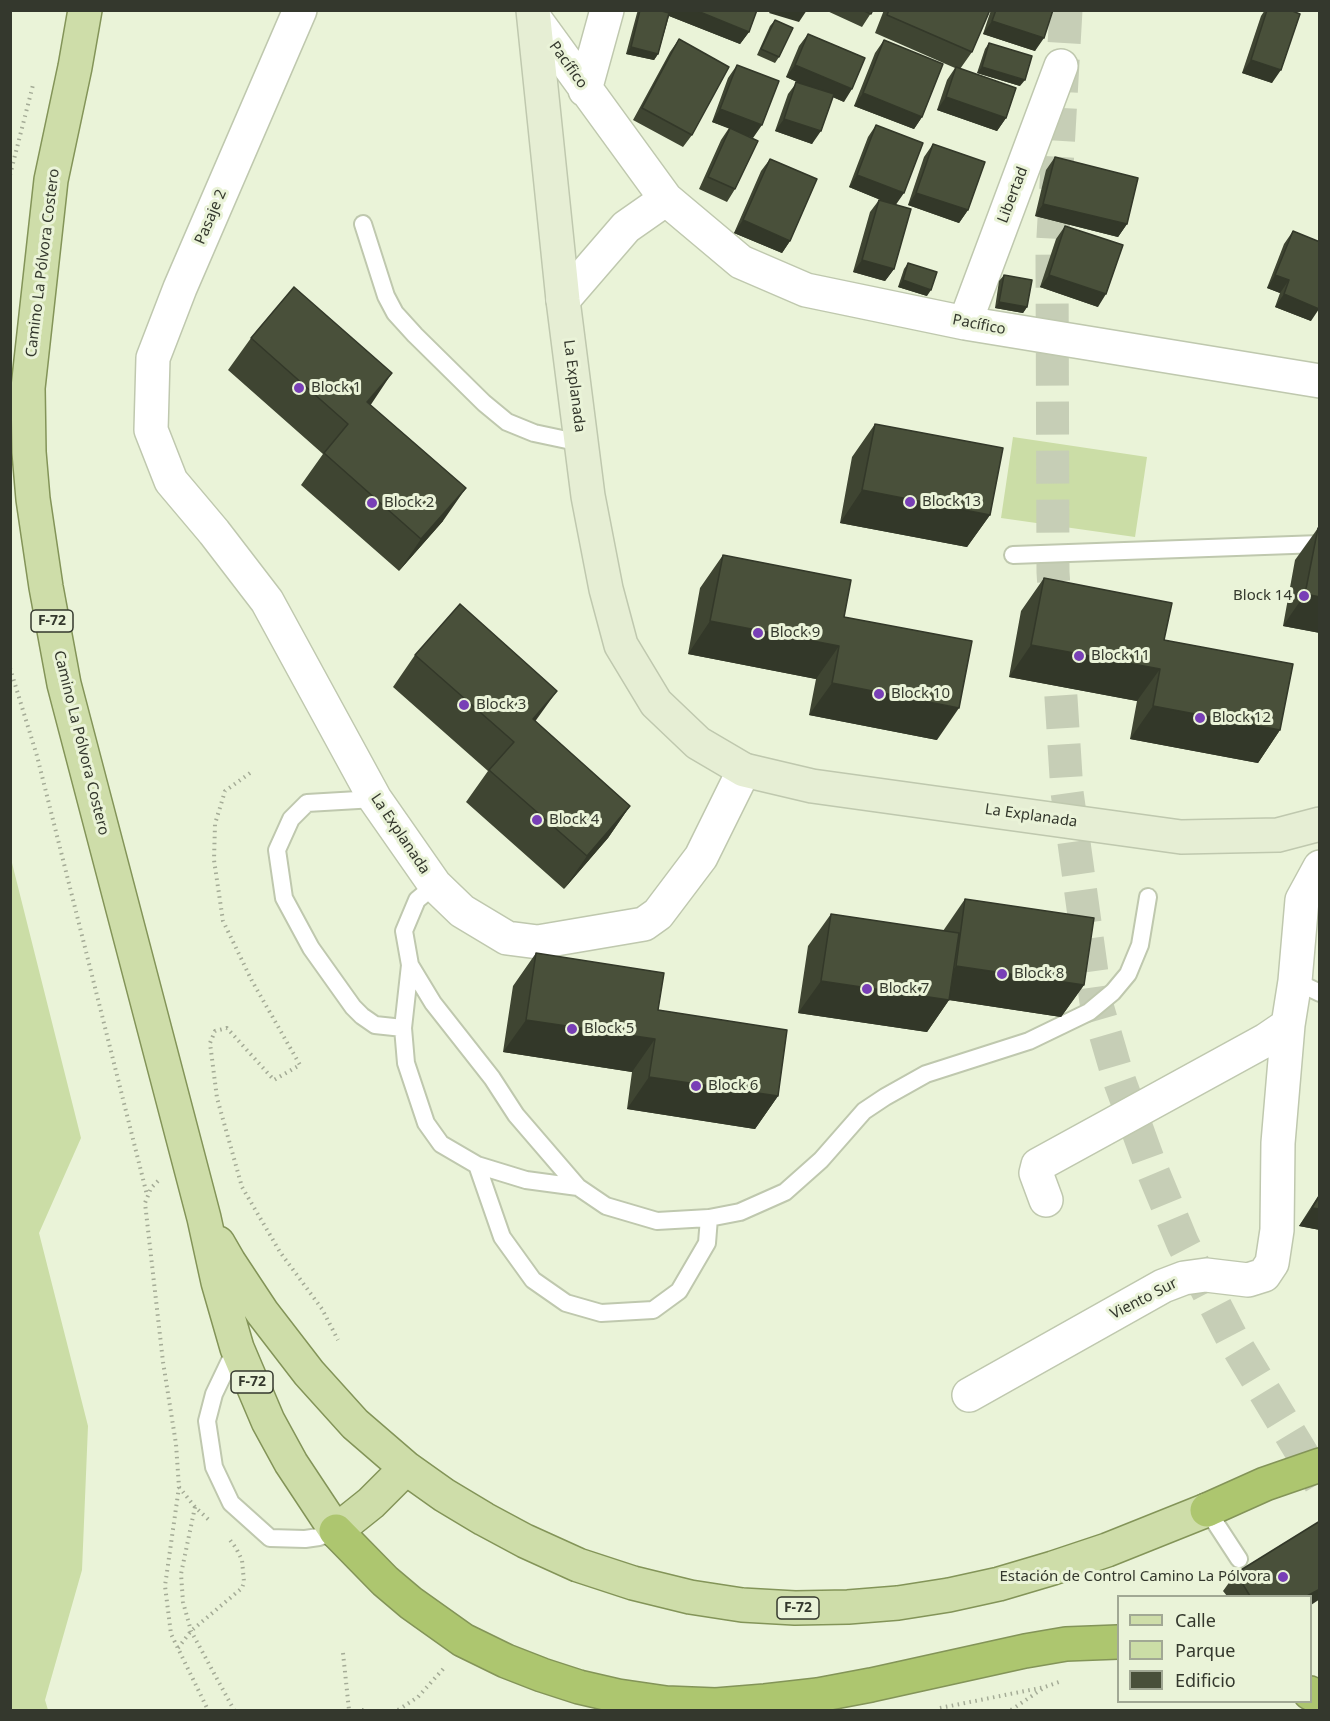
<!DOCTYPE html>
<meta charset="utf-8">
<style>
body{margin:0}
#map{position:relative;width:1330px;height:1721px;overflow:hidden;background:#eaf3d8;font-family:"Noto Sans",sans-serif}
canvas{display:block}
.frame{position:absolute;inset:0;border:12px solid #34382d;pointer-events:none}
.legend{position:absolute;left:1117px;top:1595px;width:195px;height:108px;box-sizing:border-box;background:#eaf3d8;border:2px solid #a1a894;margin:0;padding:8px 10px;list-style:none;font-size:18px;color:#34382d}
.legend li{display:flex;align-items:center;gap:12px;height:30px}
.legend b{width:30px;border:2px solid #a1a894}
</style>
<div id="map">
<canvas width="1330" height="1721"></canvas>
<div class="frame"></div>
<ul class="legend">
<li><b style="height:8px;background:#cedda9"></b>Calle</li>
<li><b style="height:16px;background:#cbdda6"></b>Parque</li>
<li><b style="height:16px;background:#49503a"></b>Edificio</li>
</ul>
</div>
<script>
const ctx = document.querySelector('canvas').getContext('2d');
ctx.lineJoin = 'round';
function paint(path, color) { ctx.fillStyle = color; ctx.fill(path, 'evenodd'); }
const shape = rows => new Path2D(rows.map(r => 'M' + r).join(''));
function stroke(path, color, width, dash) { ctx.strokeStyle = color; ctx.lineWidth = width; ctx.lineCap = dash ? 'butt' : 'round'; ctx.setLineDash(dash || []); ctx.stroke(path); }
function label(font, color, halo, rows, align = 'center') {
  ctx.font = font + ' "Noto Sans",sans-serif'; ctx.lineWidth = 6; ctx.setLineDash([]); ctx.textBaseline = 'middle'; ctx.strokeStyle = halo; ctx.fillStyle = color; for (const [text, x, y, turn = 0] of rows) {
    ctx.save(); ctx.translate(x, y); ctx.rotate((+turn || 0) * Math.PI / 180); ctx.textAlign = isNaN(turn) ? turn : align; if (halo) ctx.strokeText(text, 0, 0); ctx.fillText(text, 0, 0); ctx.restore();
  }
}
paint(shape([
 [1013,437,1147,457,1135,537,1001,518],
 [10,855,81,1138,39,1233,88,1426,82,1570,45,1700,48,1710,10,1710]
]), '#cbdda6');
stroke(shape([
 [1066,10,1052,254,1053,572,1067,792,1096,1002,1117,1074,1149,1162,1183,1244,1232,1338,1320,1483]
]), '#c6ceb6', 33, [33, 16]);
const lane = shape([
 [363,224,386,296,395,313,415,335,484,403,507,422,534,433,581,443],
 [1013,555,1320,544],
 [375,799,307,803,291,819,277,850,284,898,311,948,353,1007,362,1016,375,1025,403,1028],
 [435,885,417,900,404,931,410,965,433,1003,492,1078,516,1115,578,1187,606,1206,657,1221,709,1218,740,1212,785,1192,821,1160,864,1111,885,1097,926,1074,1029,1041,1089,1012,1113,992,1128,974,1140,945,1148,897],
 [410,965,403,1028,406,1063,426,1123,441,1144,477,1165,526,1180,578,1187],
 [1295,981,1320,993],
 [477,1165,502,1237,533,1280,566,1303,601,1313,653,1310,679,1291,707,1243,709,1218],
 [236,1348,214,1394,207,1421,214,1467,231,1503,270,1538,305,1539,319,1537,336,1531],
 [1207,1510,1239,1559]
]);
const street = shape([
 [300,10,180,288,153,358,151,430,171,481,214,532,267,601,375,799,435,885,462,911,507,938,538,942,644,924,658,914,701,857,744,770],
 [535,19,666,199,741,262,806,290,965,323,1320,381],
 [585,90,607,10],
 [563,300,626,227,666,199],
 [965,323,1061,66],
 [1046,1200,1036,1173,1038,1165,1266,1040,1288,1025],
 [969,1395,1163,1286,1184,1278,1206,1275,1248,1280,1264,1275,1272,1263,1277,1230,1278,1143,1288,1025,1295,981,1302,900,1320,867]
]);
const secondary = shape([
 [533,10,563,300,588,496,606,589,621,645,656,703,698,743,744,770,812,786,1181,837,1278,835,1320,824]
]);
const primary = shape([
 [85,10,75,67,51,180,28,388,29,452,33,499,46,587,64,684,204,1218,218,1282,237,1348,268,1421,291,1463,336,1531,371,1503,406,1468],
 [218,1243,229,1262,262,1312,309,1373,355,1424,406,1468,444,1495,484,1519,525,1541,578,1565,633,1583,690,1597,742,1605,795,1608,848,1607,898,1603,949,1595,999,1584,1053,1568,1107,1550,1207,1510]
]);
const highway = shape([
 [1207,1510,1265,1484,1320,1465],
 [336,1531,385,1581,411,1603,463,1640,506,1661,542,1675,579,1687,618,1696,666,1703,716,1705,765,1701,818,1695,871,1685,1025,1651,1066,1644,1118,1642],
 [1310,1693,1320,1698]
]);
stroke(lane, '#bfc8ae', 20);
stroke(street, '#bfc8ae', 36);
stroke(secondary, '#bfc8ae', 36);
stroke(primary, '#839458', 36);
stroke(highway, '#839458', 36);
stroke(shape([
 [10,175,33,85],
 [10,668,37,756,147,1195],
 [250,773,225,791,215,824,214,860,223,921,252,981,300,1065,274,1080,227,1028,215,1031,210,1043,217,1098,242,1187,280,1252,322,1309,338,1340],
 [158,1181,151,1188,145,1203,163,1362,176,1444,179,1487,165,1586,171,1634,208,1710],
 [179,1487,195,1507,209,1520],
 [195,1507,181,1574,183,1602,191,1631,234,1710],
 [178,1648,191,1631,242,1588,244,1582,242,1560,236,1548,230,1540],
 [343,1653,349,1710],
 [940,1708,1045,1687],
 [362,1710,368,1710],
 [398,1710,418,1697,444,1668],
 [1011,1710,1045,1687,1059,1682]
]), '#a4ab96', 4, [1.5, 4.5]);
stroke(lane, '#fff', 16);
stroke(street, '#fff', 33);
stroke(secondary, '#e6eed4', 33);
stroke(primary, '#cedda9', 33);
stroke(highway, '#adc66f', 33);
paint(shape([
 [638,10,757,10,749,32,740,44,669,16,658,54,654,60,626,54,637,13],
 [825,10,873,10,862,27],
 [884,10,990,10,972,52,960,69,1006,118,997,131,937,110,947,80,955,68,875,33],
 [991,10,1053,10,1035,51,983,34],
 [1265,10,1290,10,1272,83,1242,73,1261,16],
 [775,20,779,57,775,63,757,55,770,26],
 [808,34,844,102,833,97,812,144,775,131,788,94,797,82,786,77,799,46],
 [679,39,692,135,683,147,633,120,670,52],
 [884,40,922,117,914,129,854,106,875,53],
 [989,43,1020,86,977,73,985,49],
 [737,65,753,138,740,133,735,189,727,202,699,189,721,140,729,128,712,122,728,78],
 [876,125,896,204,894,269,885,281,853,272,870,212,879,200,881,200,849,187,868,137],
 [933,144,968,210,959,223,908,205,924,157],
 [1055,157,1127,224,1118,237,1035,216,1046,170],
 [770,159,790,241,782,253,734,233,761,171],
 [1065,226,1098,307,1040,287,1056,239],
 [1293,231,1311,321,1275,307,1280,293,1267,288,1284,244],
 [908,263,927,296,898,287,904,269],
 [1004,275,1027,307,1023,313,995,308,999,281],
 [251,338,370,405,443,521,399,571,301,485,323,454,228,370],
 [875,424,990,515,967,547,840,523,852,457],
 [1318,528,1320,528,1320,633,1283,626,1295,560],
 [723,555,844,617,937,740,809,715,816,679,688,654,700,588],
 [1044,578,1164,640,1280,730,1258,763,1130,739,1137,701,1009,677,1021,611],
 [415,655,535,722,630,806,608,838,564,889,466,802,488,771,393,687],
 [965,899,1084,985,1061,1017,949,1000,927,1032,798,1013,808,946,831,914,943,931],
 [536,953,658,1010,778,1096,755,1129,627,1109,632,1072,503,1052,513,986],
 [1320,1193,1320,1230,1299,1226],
 [1236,1573,1311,1596,1227,1596,1223,1591]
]), '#3f4532');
paint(shape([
 [654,10,695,10,749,32,740,44],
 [771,10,807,10,799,22,769,13],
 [992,21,1044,38,1035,51,983,34],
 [631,47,658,54,654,60,626,54],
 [1251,60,1281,70,1272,83,1242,73],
 [795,65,852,89,844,102,786,77],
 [982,67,1025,80,1020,86,977,73],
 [863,93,922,117,914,129,854,106],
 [946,97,1006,118,997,131,937,110],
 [720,109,762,125,753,138,712,122],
 [784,119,821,131,812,144,775,131],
 [857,175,904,193,895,206,849,187],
 [916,193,968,210,959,223,908,205],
 [1043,204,1127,224,1118,237,1035,216],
 [743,220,790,241,782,253,734,233],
 [862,260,894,269,885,281,853,272],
 [1049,275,1106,294,1098,307,1040,287],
 [1275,275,1289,280,1280,293,1267,288],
 [903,280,931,290,927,296,898,287],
 [1284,294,1319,309,1311,321,1275,307],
 [999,302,1027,307,1023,313,995,308],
 [392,373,370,406,367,402],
 [466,488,443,521,399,571,421,539],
 [862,490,990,515,967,547,840,523],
 [1305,594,1320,597,1320,633,1283,626],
 [710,621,839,646,816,679,688,654],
 [1031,645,1160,669,1137,701,1009,677],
 [832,683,959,708,937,740,809,715],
 [557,691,534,723,533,719],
 [1153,706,1280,730,1258,763,1130,739],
 [630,806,608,838,564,889,587,856],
 [956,966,1084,985,1061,1017,949,1000,927,1032,798,1013,821,981,933,998],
 [526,1020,655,1039,632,1072,503,1052],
 [649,1077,778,1096,755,1129,627,1109],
 [1312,1208,1320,1209,1320,1230,1299,1226],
 [1320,1589,1320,1599,1311,1605,1311,1596,1307,1596]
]), '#333829');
const building = shape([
 [640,10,658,10,669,13,658,54,631,47,640,10],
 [695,10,757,10,749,32,695,10],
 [862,10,873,10,871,14,862,10],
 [889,10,990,10,972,52,887,15,889,10],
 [996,10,1053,10,1044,38,992,21,996,10],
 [1267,10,1290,10,1300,14,1281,70,1251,60,1267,10],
 [775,20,793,28,779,57,761,49,775,20],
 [808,34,865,58,852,89,795,65,808,34],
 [679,39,729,67,692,135,642,108,679,39],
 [884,40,943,64,922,117,863,93,884,40],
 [989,43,1032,56,1025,80,982,67,989,43],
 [737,65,779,81,762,125,720,109,737,65],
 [956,67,1016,88,1006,118,946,97,956,67],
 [796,82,834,94,821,131,784,119,796,82],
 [876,125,923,143,904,193,857,175,876,125],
 [730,128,758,141,735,189,708,177,730,128],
 [933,144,985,162,968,210,916,193,933,144],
 [1055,157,1138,178,1127,224,1043,204,1055,157],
 [770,159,817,179,790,241,743,220,770,159],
 [879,200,911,209,894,269,862,260,879,200],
 [1065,226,1123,245,1106,294,1049,275,1065,226],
 [1293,231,1320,242,1319,309,1284,294,1289,280,1275,275,1293,231],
 [908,263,937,272,931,290,903,280,908,263],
 [1004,275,1032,280,1027,307,999,302,1004,275],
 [294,287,392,373,367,402,466,488,421,539,324,453,348,424,251,338,294,287],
 [875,424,1003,448,990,515,862,490,875,424],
 [1318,528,1320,528,1320,597,1305,594,1318,528],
 [723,555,851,580,844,617,972,641,959,708,832,683,839,646,710,621,723,555],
 [1044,578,1172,603,1164,640,1293,664,1280,730,1153,706,1160,669,1031,645,1044,578],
 [460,604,557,691,533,719,630,806,587,856,489,770,514,742,415,655,460,604],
 [965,899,1094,918,1084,985,956,966,965,899],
 [831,914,959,933,949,1000,821,981,831,914],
 [536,953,664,973,658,1010,787,1030,778,1096,649,1077,655,1039,526,1020,536,953],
 [1320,1195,1320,1209,1312,1208,1320,1195],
 [1320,1521,1320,1589,1307,1596,1250,1596,1236,1573,1320,1521]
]);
paint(building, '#49503a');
stroke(building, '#333829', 1.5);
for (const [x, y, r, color] of [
 [299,388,6,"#783fb6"],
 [910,502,6,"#783fb6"],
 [372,503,6,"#783fb6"],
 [1304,596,6,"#783fb6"],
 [758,633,6,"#783fb6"],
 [1079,656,6,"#783fb6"],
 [879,694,6,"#783fb6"],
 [464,705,6,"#783fb6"],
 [1200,718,6,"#783fb6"],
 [537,820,6,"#783fb6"],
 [1002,974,6,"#783fb6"],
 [867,989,6,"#783fb6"],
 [572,1029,6,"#783fb6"],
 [696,1086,6,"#783fb6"],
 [1283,1577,6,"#783fb6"]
]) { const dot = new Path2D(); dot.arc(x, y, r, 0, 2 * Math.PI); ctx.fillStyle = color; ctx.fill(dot); stroke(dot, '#eaf3d8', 2); }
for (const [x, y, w] of [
 [52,621,42],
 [252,1382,42],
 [798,1608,42]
]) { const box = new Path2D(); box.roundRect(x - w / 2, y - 11, w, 22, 4.5); ctx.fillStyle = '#eaf3d8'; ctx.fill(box); stroke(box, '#34382d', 1.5); }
label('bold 14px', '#34382d', null, [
 ["F-72",52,621],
 ["F-72",252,1382],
 ["F-72",798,1608]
]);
label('15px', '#34382d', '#eaf3d8', [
 ["Pacífico",568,65,54],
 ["Libertad",1013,195,-69],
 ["Pasaje 2",211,217,-67],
 ["Camino La Pólvora Costero",43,263,-83],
 ["Pacífico",979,325,11],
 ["La Explanada",574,386,83],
 ["Camino La Pólvora Costero",81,743,76],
 ["La Explanada",1031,816,8],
 ["La Explanada",400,834,56],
 ["Viento Sur",1144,1299,-27]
]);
label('15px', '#34382d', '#eaf3d8', [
 ["Block 1",311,388],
 ["Block 13",922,502],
 ["Block 2",384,503],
 ["Block 14",1292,596,"right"],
 ["Block 9",770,633],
 ["Block 11",1091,656],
 ["Block 10",891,694],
 ["Block 3",476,705],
 ["Block 12",1212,718],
 ["Block 4",549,820],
 ["Block 8",1014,974],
 ["Block 7",879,989],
 ["Block 5",584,1029],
 ["Block 6",708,1086],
 ["Estación de Control Camino La Pólvora",1271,1577,"right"]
], 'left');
</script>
